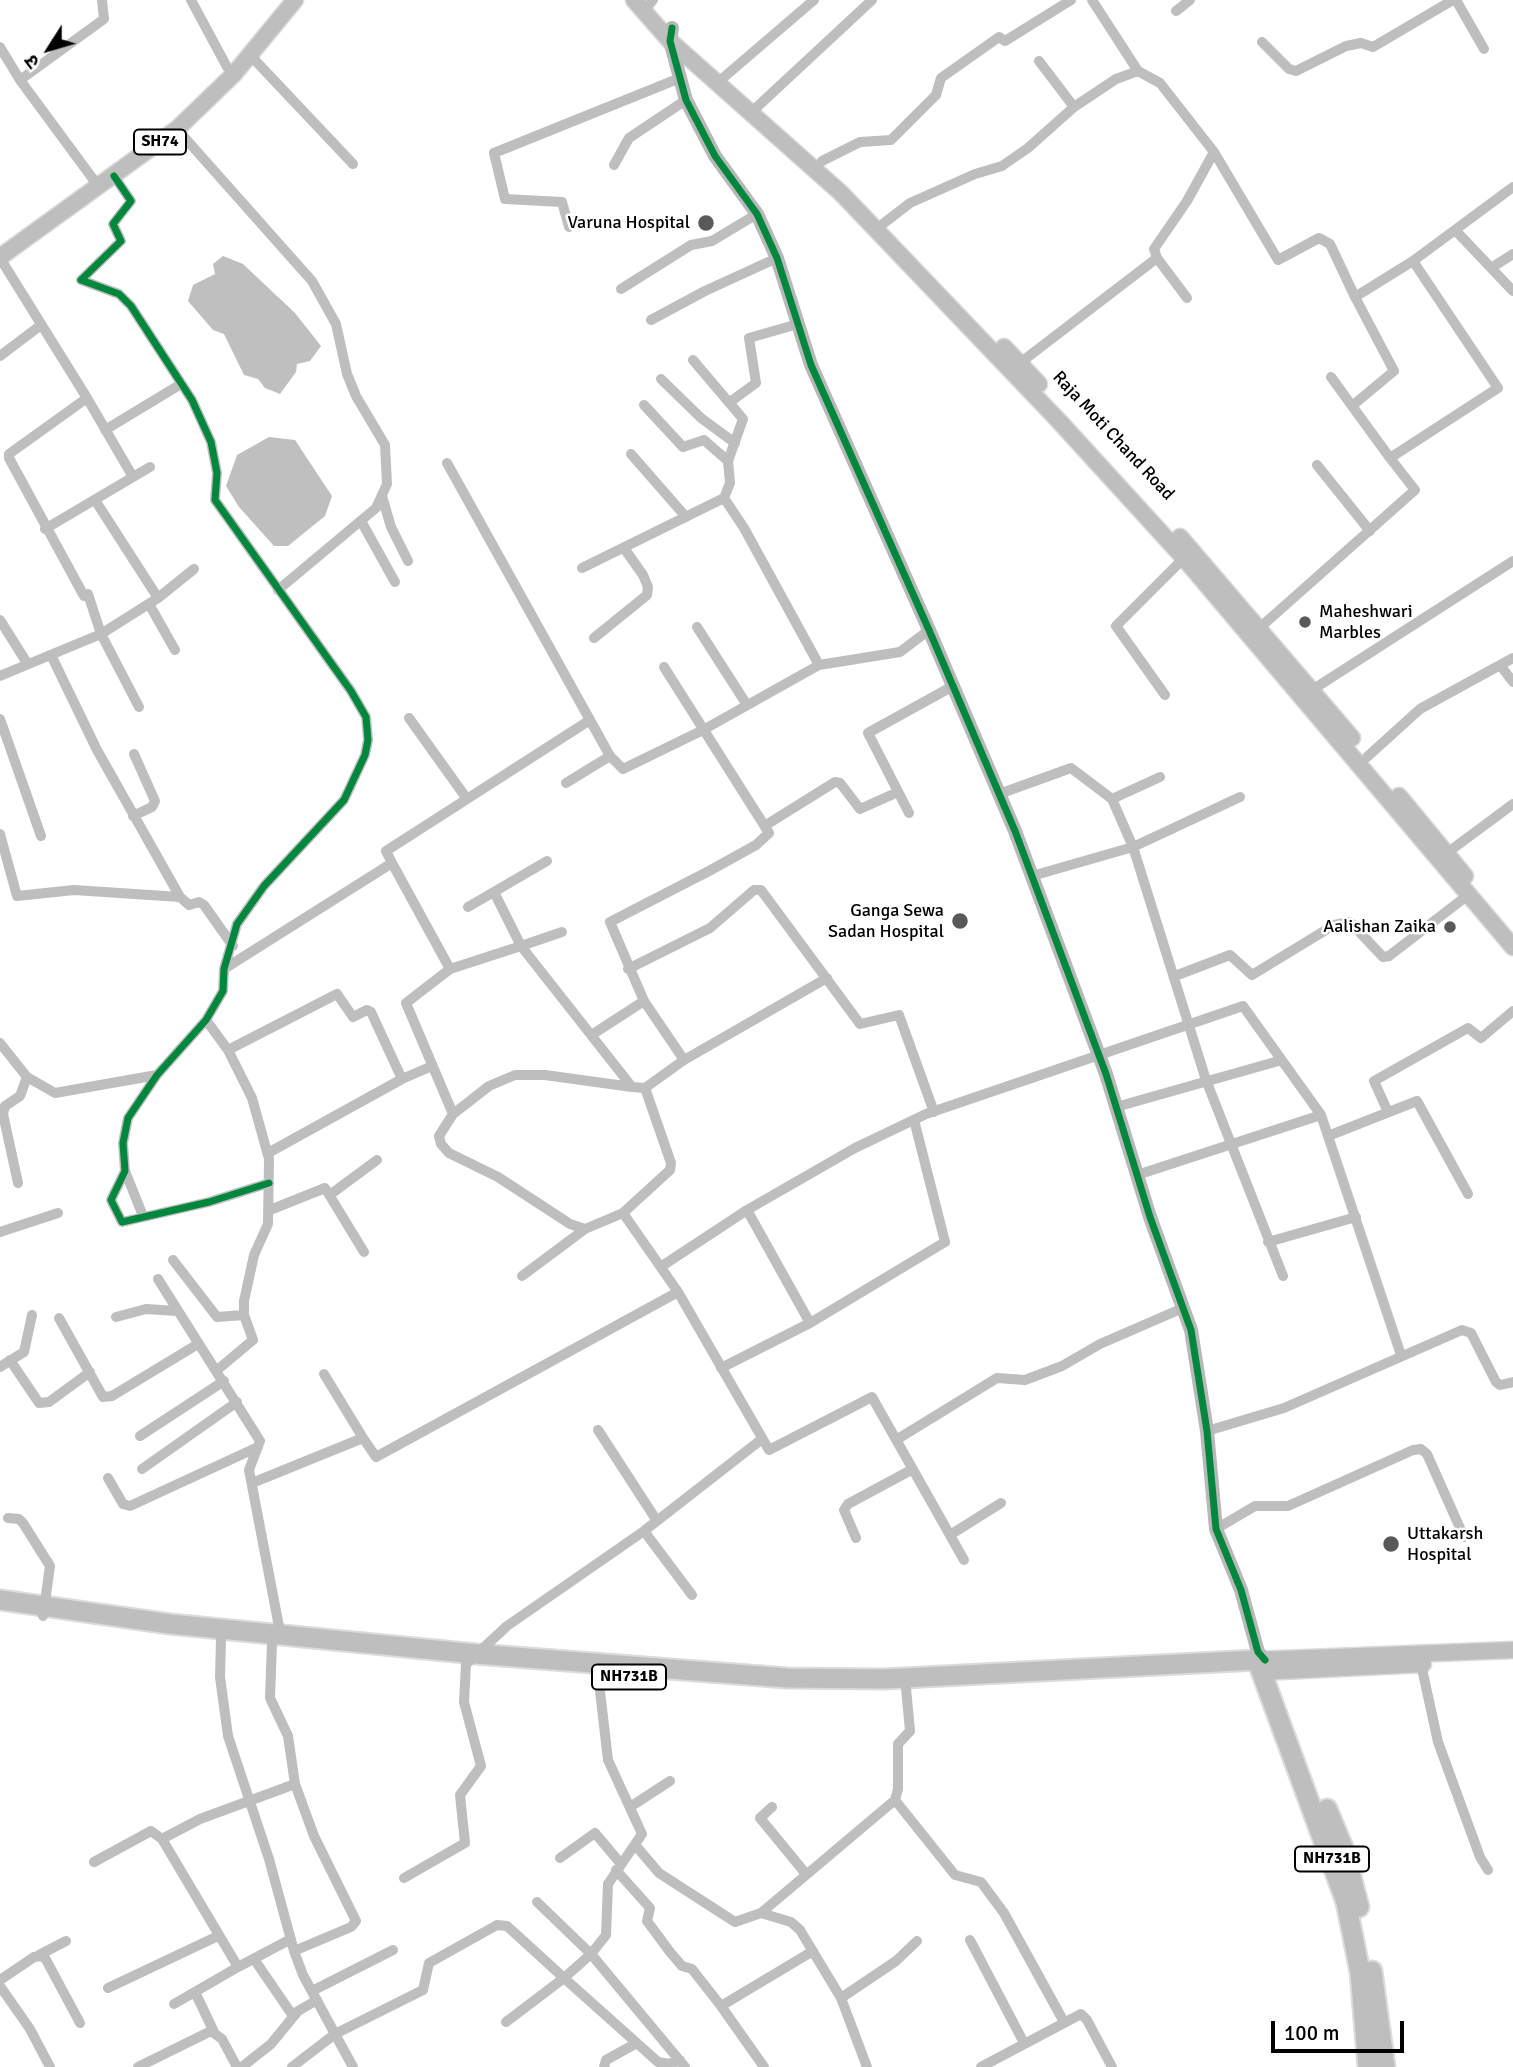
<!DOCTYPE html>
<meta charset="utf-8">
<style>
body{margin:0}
#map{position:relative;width:1513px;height:2067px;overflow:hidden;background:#fff;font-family:Signika,"Noto Sans Devanagari",sans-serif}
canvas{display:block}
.north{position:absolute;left:14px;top:14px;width:70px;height:70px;-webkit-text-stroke:5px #fff;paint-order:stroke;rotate:233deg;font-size:19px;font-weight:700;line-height:28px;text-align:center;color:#000}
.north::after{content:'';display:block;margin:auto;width:24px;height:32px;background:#000;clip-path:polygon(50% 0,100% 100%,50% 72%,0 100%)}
.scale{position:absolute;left:1271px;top:2021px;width:133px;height:32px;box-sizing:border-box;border:4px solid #000;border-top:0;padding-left:9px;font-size:21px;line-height:24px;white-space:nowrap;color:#000;-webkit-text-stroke:5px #fff;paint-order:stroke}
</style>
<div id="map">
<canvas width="1513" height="2067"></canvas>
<div class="north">उ</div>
<div class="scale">100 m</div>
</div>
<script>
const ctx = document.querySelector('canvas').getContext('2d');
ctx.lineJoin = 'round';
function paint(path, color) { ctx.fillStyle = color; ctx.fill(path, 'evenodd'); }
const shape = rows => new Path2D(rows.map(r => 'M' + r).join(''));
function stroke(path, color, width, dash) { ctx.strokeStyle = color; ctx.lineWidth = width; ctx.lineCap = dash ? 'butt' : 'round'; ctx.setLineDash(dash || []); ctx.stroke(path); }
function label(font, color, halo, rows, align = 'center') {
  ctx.font = font + ' Signika,sans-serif'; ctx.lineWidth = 5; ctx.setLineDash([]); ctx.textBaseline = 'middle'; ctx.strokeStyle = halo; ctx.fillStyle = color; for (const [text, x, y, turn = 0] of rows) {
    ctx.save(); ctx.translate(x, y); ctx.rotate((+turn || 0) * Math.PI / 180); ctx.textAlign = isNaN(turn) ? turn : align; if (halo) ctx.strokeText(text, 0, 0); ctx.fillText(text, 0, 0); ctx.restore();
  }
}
paint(shape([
 [223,256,243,264,295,313,321,346,310,361,297,364,296,372,280,394,265,388,258,379,244,375,224,334,213,330,188,301,193,285,215,274,213,264],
 [269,437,295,440,332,496,325,516,288,546,274,546,239,507,226,486,237,455]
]), '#bfbfbf');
const primary = shape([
 [634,0,670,41,841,193,1058,420,1184,558,1513,947],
 [0,257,177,129,234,74,295,0],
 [1004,347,1039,384],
 [1180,537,1352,738],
 [1399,796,1465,876],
 [1257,1660,1513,1650],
 [1261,1672,1423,1664]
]);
const highway = shape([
 [0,1600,170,1624,476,1654,787,1678,884,1679,1257,1660,1346,1902,1360,1972,1368,2067],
 [1327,1809,1344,1850,1359,1907],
 [1372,1971,1385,2067]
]);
stroke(primary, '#dbdbdb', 19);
stroke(highway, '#dbdbdb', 23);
stroke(shape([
 [191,0,227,67],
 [1092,0,1138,71],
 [1456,0,1484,49],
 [649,5,653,0],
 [1176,11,1190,0],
 [1262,42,1289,69,1296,71,1346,46,1361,43,1373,47,1453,0],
 [0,47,20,80,93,179],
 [251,56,353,164],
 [1039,61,1074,107],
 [723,78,814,0],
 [20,80,104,19,102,0],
 [757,107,872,0],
 [177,129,312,281,336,324,347,374,356,396,385,445,387,484,376,508,278,590],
 [822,161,860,142,891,140,936,95,941,78,999,37,1005,41,1071,0],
 [614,165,629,138,686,100],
 [114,176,131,201,113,224,121,241,81,280,119,294,131,306,192,400,211,442,217,473,215,500,351,691,366,717,368,740,365,755,344,800,264,886,237,924,224,969,223,991,206,1020,157,1075,128,1118,123,1143,125,1171,111,1200,122,1222,209,1202,269,1183],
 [884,223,910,203,975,174,1002,166,1028,148,1074,107,1116,79,1138,71,1160,83,1214,152,1278,260,1319,238,1330,244,1355,297,1413,261,1498,388,1390,458,1415,490,1255,632],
 [569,227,562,202,505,199,494,153,680,78],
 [1456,231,1513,291],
 [0,258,87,398,9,454,9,458,84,596],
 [1413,261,1513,187],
 [1491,268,1513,254],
 [621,289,691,245,712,241,757,214],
 [1187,298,1157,258,1154,249,1187,201,1214,152],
 [651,320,705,291,777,258],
 [0,356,41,325],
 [693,360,743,419,728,461,730,483,724,498,744,528,819,665],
 [1020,363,1157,258],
 [1331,377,1390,458],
 [661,379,701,418,735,443],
 [87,398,133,477],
 [730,402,756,383,749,338,798,324],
 [644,405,683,447,704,440,728,461],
 [1352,406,1394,371,1355,297],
 [105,430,181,384],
 [631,454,686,517],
 [447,463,610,756,623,769,703,730,819,665,900,652,929,630],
 [1317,465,1370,531],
 [382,496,391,527,408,561],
 [95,500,158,598],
 [361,521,395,582],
 [45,529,150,467],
 [582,568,724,498],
 [88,594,101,634,139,707],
 [149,604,175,650],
 [0,620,27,663],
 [697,627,747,705],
 [594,638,647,595,648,587,643,575,624,548],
 [51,655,97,750,180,897,189,905,199,902,204,905,233,946],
 [1500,665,1513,682],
 [664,667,769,833,756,845,709,871,610,922,644,1001,684,1060],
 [0,676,101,634,158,598,194,569],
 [1312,690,1513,561],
 [1165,695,1116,626,1184,558],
 [409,718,467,799],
 [0,719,41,836],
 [1367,757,1420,709,1513,658],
 [566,783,610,756],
 [999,794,1071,768,1112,799,1133,847,1206,1080,1283,1276],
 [1112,799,1160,777],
 [909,813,868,733,953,686],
 [133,816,152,807,155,801,134,754],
 [766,825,835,782,840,783,860,809,898,792],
 [0,834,17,896,74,890,180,897],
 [1447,853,1513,804],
 [392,863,386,851,590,720],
 [1032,876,1133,847,1240,797],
 [494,892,521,946,562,932],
 [468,907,547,861],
 [224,969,392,863,450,969,521,946,632,1087,645,1088,671,1163,670,1170,623,1213,678,1292,769,1450,872,1397,964,1560],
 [450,969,406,1003,453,1114],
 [628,969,710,928,754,890,761,890,860,1024,899,1015,934,1112],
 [1175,976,1230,955,1252,975,1334,925,1350,922,1383,957,1389,956,1468,895],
 [206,1020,228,1050,252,1098,269,1159,268,1224,254,1255,244,1301,244,1315,253,1340,216,1371],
 [593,1034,644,1001],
 [0,1043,27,1077,55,1093,157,1075],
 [228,1050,337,994,353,1017,367,1010,371,1012,402,1079],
 [645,1088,684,1060,827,978],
 [1116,1107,1282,1060],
 [1388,1112,1374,1081,1468,1028,1481,1038,1513,1011],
 [1328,1136,1417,1101,1468,1194],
 [268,1153,402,1079,432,1066],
 [125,1171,143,1216],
 [1137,1175,1321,1115],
 [18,1183,3,1114,5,1106,20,1096,27,1077],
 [331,1194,377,1160],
 [270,1210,325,1188,364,1252],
 [747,1210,810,1323],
 [623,1213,585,1229,570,1224,498,1177,449,1153,441,1144,439,1136,453,1114,466,1104,489,1086,515,1075,545,1075,632,1087],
 [0,1232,58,1213],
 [1268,1242,1356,1217],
 [173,1260,217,1317,244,1315],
 [662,1266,747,1210,855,1148,926,1114,1243,1006,1321,1115,1401,1355],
 [522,1276,585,1229],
 [158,1279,260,1441,249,1470,281,1637],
 [116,1317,146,1309,176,1311],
 [59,1318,103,1397,112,1396,198,1344],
 [10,1360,39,1403,49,1402,90,1372],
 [0,1367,24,1352,32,1315],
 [721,1368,810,1323,945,1242,914,1120],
 [324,1374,363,1438],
 [598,1430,657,1521],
 [1207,1431,1284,1408,1462,1330,1471,1333,1496,1382,1500,1385,1513,1382],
 [140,1436,224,1381],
 [896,1440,997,1378,1025,1380,1062,1366,1100,1344,1183,1308],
 [142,1469,237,1402],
 [108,1478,123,1504,130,1506,258,1447],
 [252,1483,363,1438,376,1457,678,1292],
 [8,1518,19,1519,23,1523,50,1566,43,1616],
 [1216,1529,1255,1506,1288,1506,1413,1450,1421,1449,1427,1454,1464,1537],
 [644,1531,692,1595],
 [950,1535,1001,1503],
 [856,1538,844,1510,848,1504,913,1469],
 [221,1639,220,1677,228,1736,269,1859,294,1951,303,1975,335,2034,292,2067],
 [272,1643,270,1698,288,1736,295,1784,314,1836,356,1921,351,1927,294,1951],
 [1421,1664,1438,1742,1480,1857,1488,1870],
 [598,1674,608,1760,642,1834,608,1884,606,1935,591,1954,685,2067],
 [895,1800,955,1875,981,1882,1004,1913,1064,2022],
 [630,1807,670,1781],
 [772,1807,760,1818,806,1874],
 [636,1846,659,1873,735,1922,761,1913,895,1800,898,1789,898,1744,910,1731,906,1688],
 [560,1858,595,1833,621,1864],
 [94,1862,151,1831,162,1839],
 [616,1870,650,1908,647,1921,670,1952,682,1966,692,1969,721,2006],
 [404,1878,465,1843,460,1795,481,1766,464,1702,466,1664,507,1626,644,1531,762,1439],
 [761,1913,791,1922,800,1930,841,1998,867,2067],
 [291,1939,238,1967,162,1839,200,1819,295,1784],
 [970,1940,1024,2043],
 [39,1955,66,1941],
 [254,1959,293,2016],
 [0,1980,34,1957,44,1956,80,2023],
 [0,1986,30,2029,50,2067],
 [108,1988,218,1936],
 [312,1991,393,1950],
 [195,1992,214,2032],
 [841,1998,896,1961,917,1941],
 [174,2004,238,1967],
 [506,2022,564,1978,658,2062,670,2064,680,2060],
 [138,2067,211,2031,222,2039,237,2067],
 [242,2067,271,2044,298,2011,317,2000],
 [353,2067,335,2034,423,1990,429,1963,497,1925,507,1926,564,1978,591,1954,537,1902],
 [604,2067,606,2060,635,2044],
 [764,2067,721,2006,813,1951],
 [981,2067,1081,2014,1087,2020,1112,2067]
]), '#bebebe', 10);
stroke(shape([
 [672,28,670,41,686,100,715,156,757,214,777,258,811,365,929,630,1015,831,1106,1074,1150,1217,1191,1330,1207,1431,1216,1529,1241,1590,1258,1652,1265,1660]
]), '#b8b8b8', 14);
stroke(primary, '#bebebe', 16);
stroke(highway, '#bebebe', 19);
stroke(shape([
 [672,28,670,41,686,100,715,156,757,214,777,258,811,365,929,630,1015,831,1106,1074,1150,1217,1191,1330,1207,1431,1216,1529,1241,1590,1258,1652,1265,1660],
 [114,176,131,201,113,224,121,241,81,280,119,294,131,306,192,400,211,442,217,473,215,500,351,691,366,717,368,740,365,755,344,800,264,886,237,924,224,969,223,991,206,1020,157,1075,128,1118,123,1143,125,1171,111,1200,122,1222,209,1202,269,1183]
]), '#00873e', 7);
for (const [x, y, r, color] of [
 [706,223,9,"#595959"],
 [1305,622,7,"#595959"],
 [960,921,9,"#595959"],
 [1450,927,7,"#595959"],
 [1391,1544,9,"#595959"]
]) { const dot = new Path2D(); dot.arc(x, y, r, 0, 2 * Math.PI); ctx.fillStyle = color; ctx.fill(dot); stroke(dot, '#fff', 2.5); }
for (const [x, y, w] of [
 [160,142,52],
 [629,1677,74],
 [1332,1859,74]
]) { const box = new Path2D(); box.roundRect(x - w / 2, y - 12.5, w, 25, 5); ctx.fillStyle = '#fff'; ctx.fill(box); stroke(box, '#000', 2); }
label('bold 16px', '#000', null, [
 ["SH74",160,142],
 ["NH731B",629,1677],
 ["NH731B",1332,1859]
]);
label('18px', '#000', '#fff', [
 ["Varuna Hospital",690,223],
 ["Maheshwari",1319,612,"left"],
 ["Marbles",1319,633,"left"],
 ["Ganga Sewa",944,911],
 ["Sadan Hospital",944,932],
 ["Aalishan Zaika",1436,927],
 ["Uttakarsh",1407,1534,"left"],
 ["Hospital",1407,1555,"left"]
], 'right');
label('18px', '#000', '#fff', [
 ["Raja Moti Chand Road",1113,436,47]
]);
</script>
